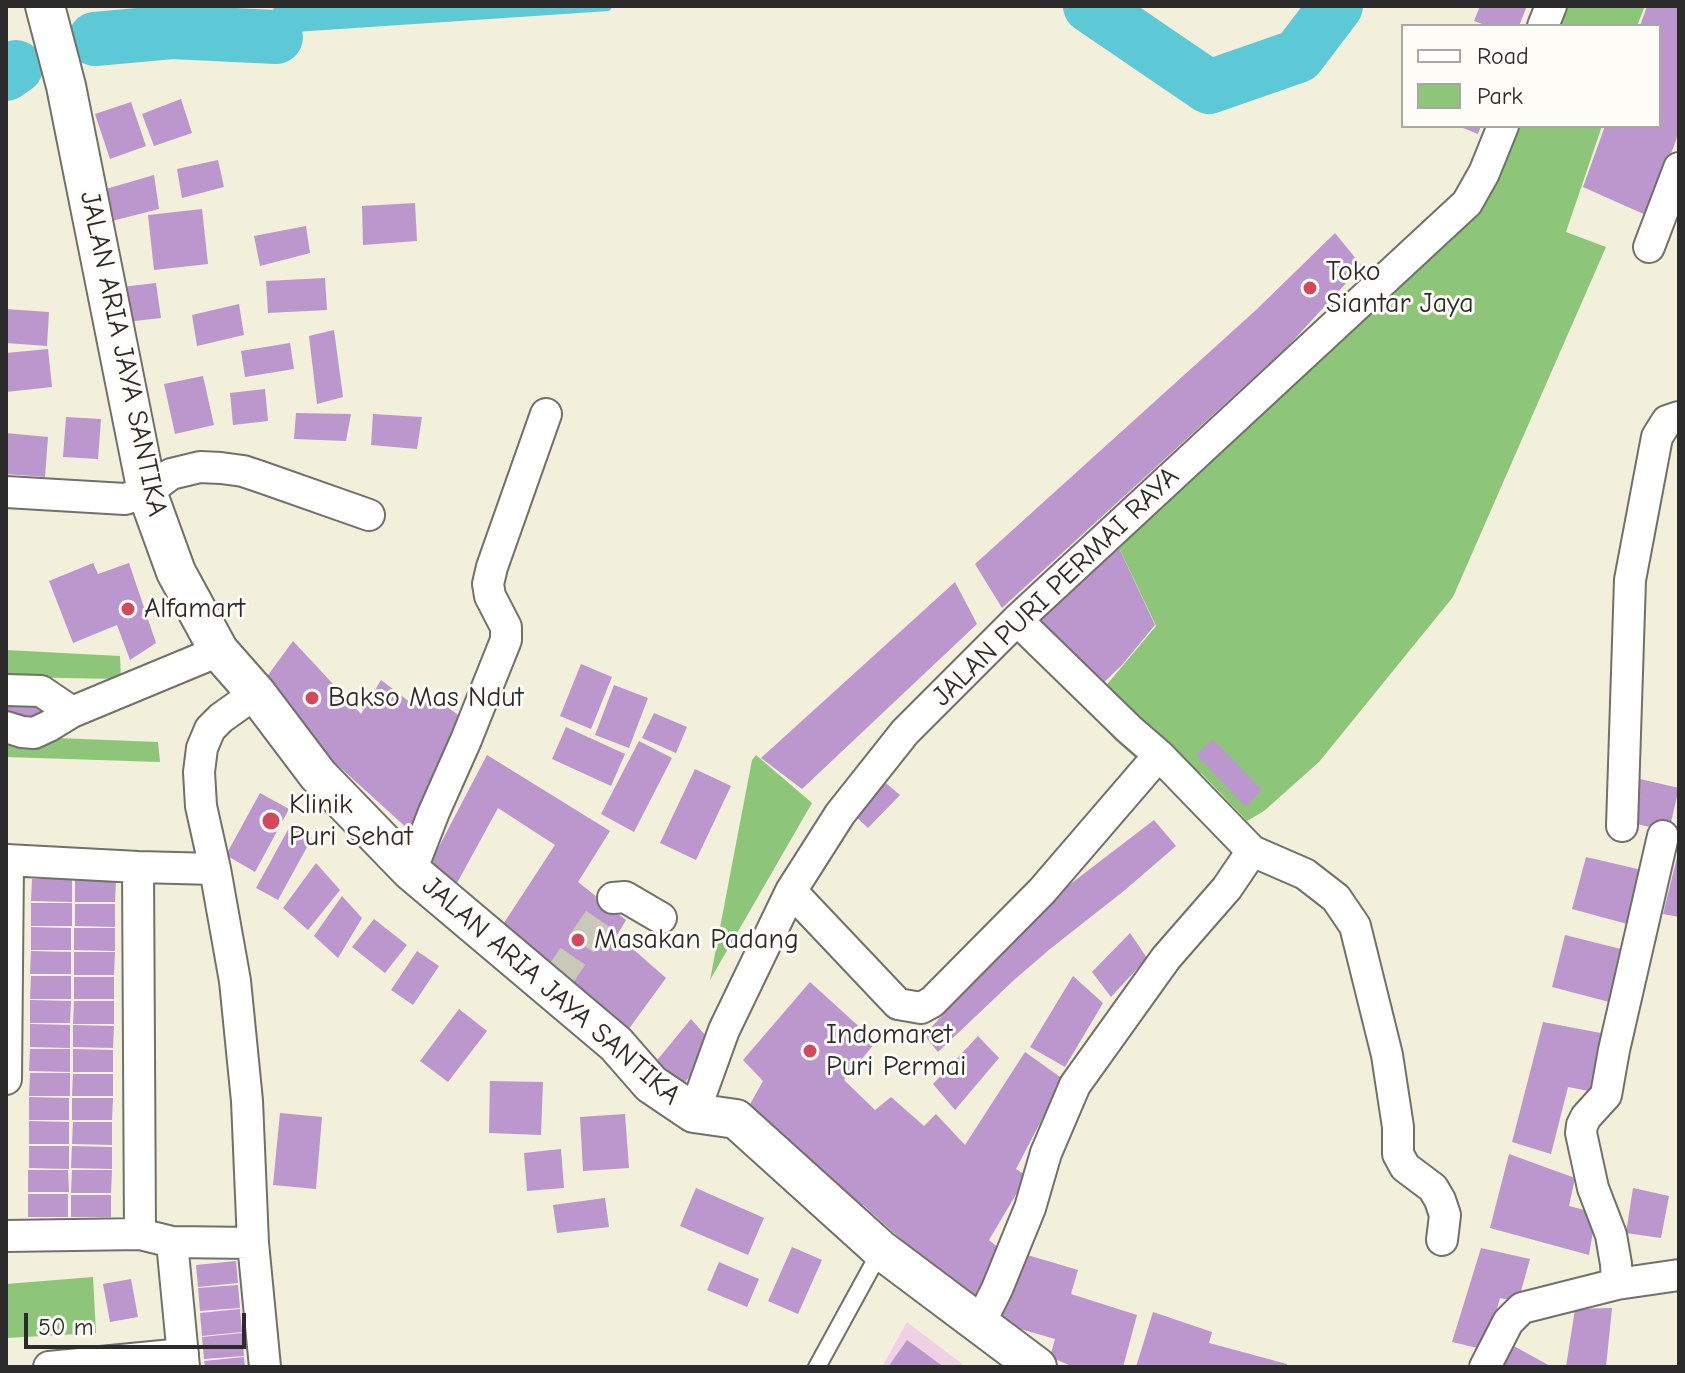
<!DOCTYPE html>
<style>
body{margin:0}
#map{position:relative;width:1685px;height:1373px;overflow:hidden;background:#f2efdb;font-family:"Comic Neue",sans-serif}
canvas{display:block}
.frame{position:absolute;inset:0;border:8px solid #2b2b2b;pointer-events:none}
.legend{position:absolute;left:1401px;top:24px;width:260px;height:104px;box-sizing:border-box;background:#fdfcf7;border:2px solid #a9a8a5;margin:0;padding:10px 14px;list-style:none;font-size:24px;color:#2b2b2b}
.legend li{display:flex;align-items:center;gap:16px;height:40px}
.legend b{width:40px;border:2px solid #a9a8a5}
.scale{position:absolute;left:24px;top:1313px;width:222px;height:36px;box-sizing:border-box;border:4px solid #2b2b2b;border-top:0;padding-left:10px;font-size:24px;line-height:28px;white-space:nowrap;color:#2b2b2b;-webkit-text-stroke:6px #fdfcf7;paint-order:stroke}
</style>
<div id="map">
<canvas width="1685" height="1373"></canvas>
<div class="frame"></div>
<ul class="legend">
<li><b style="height:10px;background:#fff"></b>Road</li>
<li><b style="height:22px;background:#8ec679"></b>Park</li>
</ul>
<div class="scale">50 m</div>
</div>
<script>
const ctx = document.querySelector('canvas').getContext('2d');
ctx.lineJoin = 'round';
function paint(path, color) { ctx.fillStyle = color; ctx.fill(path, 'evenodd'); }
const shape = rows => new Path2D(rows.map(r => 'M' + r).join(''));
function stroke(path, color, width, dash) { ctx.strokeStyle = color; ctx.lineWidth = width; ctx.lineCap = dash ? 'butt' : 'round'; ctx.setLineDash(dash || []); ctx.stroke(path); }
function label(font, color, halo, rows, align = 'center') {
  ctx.font = font + ' "Comic Neue",sans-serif'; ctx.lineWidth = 6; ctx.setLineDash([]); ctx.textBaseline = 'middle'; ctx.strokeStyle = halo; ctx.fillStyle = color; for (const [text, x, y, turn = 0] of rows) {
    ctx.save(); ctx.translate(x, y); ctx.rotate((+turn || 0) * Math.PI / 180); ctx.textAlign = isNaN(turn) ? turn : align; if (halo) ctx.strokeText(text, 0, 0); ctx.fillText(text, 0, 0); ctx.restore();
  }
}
paint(shape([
 [907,1322,966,1367,882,1367]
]), '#f0d0e4');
paint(shape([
 [1555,6,1645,6,1637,26,1547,26],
 [1507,126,1602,126,1566,232,1606,247,1453,597,1319,762,1264,811,1247,821,1201,773,1177,795,1114,739,1088,707,1156,626,1112,533,1468,208],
 [6,650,120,656,121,679,6,677],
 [6,736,158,742,160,762,6,757],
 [756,755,812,803,710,980,752,760],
 [93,1277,96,1333,6,1338,6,1284]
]), '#8ec679');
paint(shape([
 [275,6,614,6,609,11,295,32,276,37,269,18]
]), '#5dc9d6');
stroke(shape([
 [1090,6,1209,87,1298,56,1336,6],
 [95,39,172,32,276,37],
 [6,74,16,67]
]), '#5dc9d6', 54);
paint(shape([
 [1480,6,1527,6,1519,26,1488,26,1474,21],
 [1647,6,1679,6,1679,132,1648,216,1583,187,1605,126,1659,126,1659,26,1640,26],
 [181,99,192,133,154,146,142,114],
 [131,102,146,146,110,159,95,114],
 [1458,126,1481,126,1478,134],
 [218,160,224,187,182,198,177,169],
 [154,175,159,209,108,222,106,189],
 [415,203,417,241,363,245,362,206],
 [202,209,208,264,154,270,148,215],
 [306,226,310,253,260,266,254,236],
 [1335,233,1362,266,1288,346,1002,608,975,564,1256,310],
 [325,278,327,310,268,313,266,281],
 [156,283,161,318,126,322,122,287],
 [239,304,244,335,197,346,192,315],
 [6,309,49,312,47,346,6,343],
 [334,330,343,397,317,404,309,336],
 [290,343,294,369,245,377,241,351],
 [48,349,52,387,6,392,6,353],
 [203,376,214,425,175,434,164,384],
 [265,389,268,421,233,425,230,393],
 [296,413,351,414,346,441,294,439],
 [373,414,422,417,417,449,371,445],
 [66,417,101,419,98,459,63,457],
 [6,433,48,437,45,477,6,474],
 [1112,533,1155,625,1122,665,1095,691,1024,619],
 [93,563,98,574,129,563,156,643,130,660,117,625,73,643,49,581],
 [955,582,977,624,802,789,761,758],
 [293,641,361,714,381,680,415,706,423,690,464,719,409,830,333,761,263,682],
 [581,664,612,677,591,729,560,716],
 [614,685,648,698,629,748,595,735],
 [6,691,69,712,6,725],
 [654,713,687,727,676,753,642,738],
 [566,727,625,754,611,786,552,759],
 [1213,739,1262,790,1246,807,1196,755],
 [639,741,672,758,634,832,601,814],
 [487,755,610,831,578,882,626,920,617,935,666,978,628,1030,498,932,555,845,498,808,451,894,423,877],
 [695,769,731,786,696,860,660,843],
 [881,779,900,795,868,828,852,813],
 [1640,779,1679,788,1669,831,1627,822],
 [260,793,289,809,255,872,226,855],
 [1154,820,1176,846,1125,890,1050,949,1014,980,938,1052,924,1035,1022,930,1056,895],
 [290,826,312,838,278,900,256,888],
 [1678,853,1679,853,1679,917,1663,914],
 [1586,857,1642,870,1631,925,1572,909],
 [316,863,340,890,308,930,283,908],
 [32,879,72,879,72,902,31,901],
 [75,879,116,880,115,902,75,902],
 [342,896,362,918,338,958,314,936],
 [31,903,72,903,72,926,31,926],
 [75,904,115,904,115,927,75,926],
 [374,919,407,945,385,973,352,947],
 [31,927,71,928,71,950,31,950],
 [74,928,115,928,115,951,74,950],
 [1130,933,1147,958,1111,997,1092,972],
 [1565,935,1625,950,1613,1003,1552,987],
 [31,951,71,952,71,974,30,974],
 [417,951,439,966,413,1005,391,990],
 [74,952,115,952,114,975,74,975],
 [31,976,71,976,71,999,30,999],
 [1073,976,1103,1003,1065,1067,1030,1047],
 [74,977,114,977,114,999,74,999],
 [810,982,876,1042,844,1080,875,1110,891,1097,924,1126,936,1114,965,1145,1025,1052,1063,1079,1016,1169,1027,1176,989,1240,1010,1257,978,1309,863,1205,856,1215,749,1106,763,1081,743,1060],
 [30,1000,71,1001,70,1023,30,1023],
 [74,1001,114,1001,114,1024,73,1024],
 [459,1009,487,1031,448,1082,420,1061],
 [691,1019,714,1045,675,1095,649,1070],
 [1543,1022,1606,1034,1594,1092,1568,1087,1551,1154,1512,1142],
 [30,1024,70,1025,70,1048,30,1047],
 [73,1025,114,1026,113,1048,73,1047],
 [978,1036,999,1058,955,1110,933,1084],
 [30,1049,70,1049,70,1072,29,1071],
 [73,1049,113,1050,113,1072,73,1072],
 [30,1073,70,1073,70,1096,29,1096],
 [73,1074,113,1074,113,1096,72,1096],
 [490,1081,543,1082,541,1135,489,1133],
 [29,1097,69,1098,69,1120,29,1120],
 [72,1098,113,1098,112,1120,72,1120],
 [280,1113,322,1117,316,1189,273,1185],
 [625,1114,629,1168,583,1171,580,1117],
 [29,1121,69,1122,69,1144,29,1144],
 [73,1122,112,1122,112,1145,72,1144],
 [29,1146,69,1146,69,1169,29,1168],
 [72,1146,112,1147,112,1169,71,1168],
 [561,1149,564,1188,527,1191,524,1153],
 [1509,1154,1575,1178,1569,1206,1596,1213,1589,1255,1490,1228],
 [28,1170,68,1170,69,1192,28,1192],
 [72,1170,112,1170,111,1193,71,1193],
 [696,1188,764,1218,748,1255,680,1226],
 [1633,1188,1669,1196,1661,1238,1626,1233],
 [28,1194,68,1194,68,1217,28,1217],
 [71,1195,111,1195,111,1217,71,1217],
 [605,1198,609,1227,557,1233,553,1205],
 [792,1247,822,1260,798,1314,768,1301],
 [1481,1248,1530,1259,1518,1302,1500,1298,1486,1350,1452,1342],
 [1014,1251,1078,1270,1071,1294,1137,1315,1123,1367,1074,1367,1050,1357,1055,1339,993,1321],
 [236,1261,238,1283,198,1287,196,1265],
 [719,1262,759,1279,747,1307,707,1290],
 [131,1279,138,1317,110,1322,103,1284],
 [238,1285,240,1308,200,1311,198,1288],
 [1612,1308,1606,1367,1566,1367,1575,1309],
 [240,1309,242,1332,202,1336,200,1313],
 [1153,1312,1212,1332,1209,1343,1287,1364,1286,1367,1136,1367],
 [242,1333,244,1356,204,1359,202,1337],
 [907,1340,944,1367,888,1367],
 [1510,1344,1552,1367,1496,1367],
 [244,1357,245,1367,205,1367,204,1361]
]), '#bb97cd');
stroke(shape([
 [556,981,613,898]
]), '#cac8b8', 30, [30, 15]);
const service = shape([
 [817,1367,881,1250]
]);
const minor = shape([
 [1543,26,1551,6],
 [1649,247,1679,168],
 [6,492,125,499,147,492,171,474,200,467,221,468,243,471,261,477,369,515],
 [6,690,41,691,72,712,219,651],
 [256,693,221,718,210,729,202,748,199,772,201,806,215,869,235,981,247,1101,253,1243,265,1367],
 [6,727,22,732,34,733,49,726,72,712],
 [1622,826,1630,580,1657,437,1667,421,1679,417],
 [1252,851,1305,874,1336,898,1355,926,1387,1055,1398,1127,1398,1154,1405,1167,1433,1188,1440,1200,1445,1215,1442,1240],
 [6,860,138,867,215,869],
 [138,867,140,1234],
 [411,871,434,812,466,740,506,640,506,627,490,596,488,584,492,567,546,414],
 [791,891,898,1004,921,1008,932,1002,1042,891,1159,755],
 [613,898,625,897,661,918],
 [6,1079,8,860],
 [694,1113,724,1030,791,891,840,814,905,732,1017,620,1467,203,1484,173,1503,126],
 [6,1236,140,1234,172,1242,253,1243],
 [172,1242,184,1367],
 [1617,1284,1616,1264,1611,1235,1593,1188,1581,1133,1582,1125,1586,1117,1606,1095,1614,1050,1663,836],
 [979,1325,997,1289,1030,1208,1046,1153,1075,1085,1166,958,1227,888,1252,851,1159,755,1129,729,1017,620],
 [49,1367,183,1354],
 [1485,1367,1508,1322,1522,1308,1617,1284,1679,1275]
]);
const tertiary = shape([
 [45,6,66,86,147,492,176,572,219,651,256,693,318,775,411,871,616,1044,651,1084,694,1113,736,1119,881,1250,1037,1367]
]);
stroke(service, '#717069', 20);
stroke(minor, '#717069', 34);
stroke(tertiary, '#717069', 42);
stroke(service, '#fff', 16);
stroke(minor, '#fff', 30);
stroke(tertiary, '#fff', 38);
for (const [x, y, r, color] of [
 [1310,288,8,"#d1495b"],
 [128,609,8,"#d1495b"],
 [312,698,8,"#d1495b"],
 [271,821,10,"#d1495b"],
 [578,940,8,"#d1495b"],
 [810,1051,8,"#d1495b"]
]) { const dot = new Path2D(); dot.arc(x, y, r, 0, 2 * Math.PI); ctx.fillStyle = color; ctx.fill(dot); stroke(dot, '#fdfcf7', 3); }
label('28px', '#2b2b2b', '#fdfcf7', [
 ["Toko",1326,272],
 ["Siantar Jaya",1326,304],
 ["Alfamart",144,609],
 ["Bakso Mas Ndut",328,698],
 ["Klinik",289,805],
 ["Puri Sehat",289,837],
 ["Masakan Padang",594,940],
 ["Indomaret",826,1035],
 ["Puri Permai",826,1067]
], 'left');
label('28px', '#2b2b2b', '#fdfcf7', [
 ["JALAN ARIA JAYA SANTIKA",123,354,78],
 ["JALAN PURI PERMAI RAYA",1056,587,-44],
 ["JALAN ARIA JAYA SANTIKA",551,991,41]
]);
</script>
